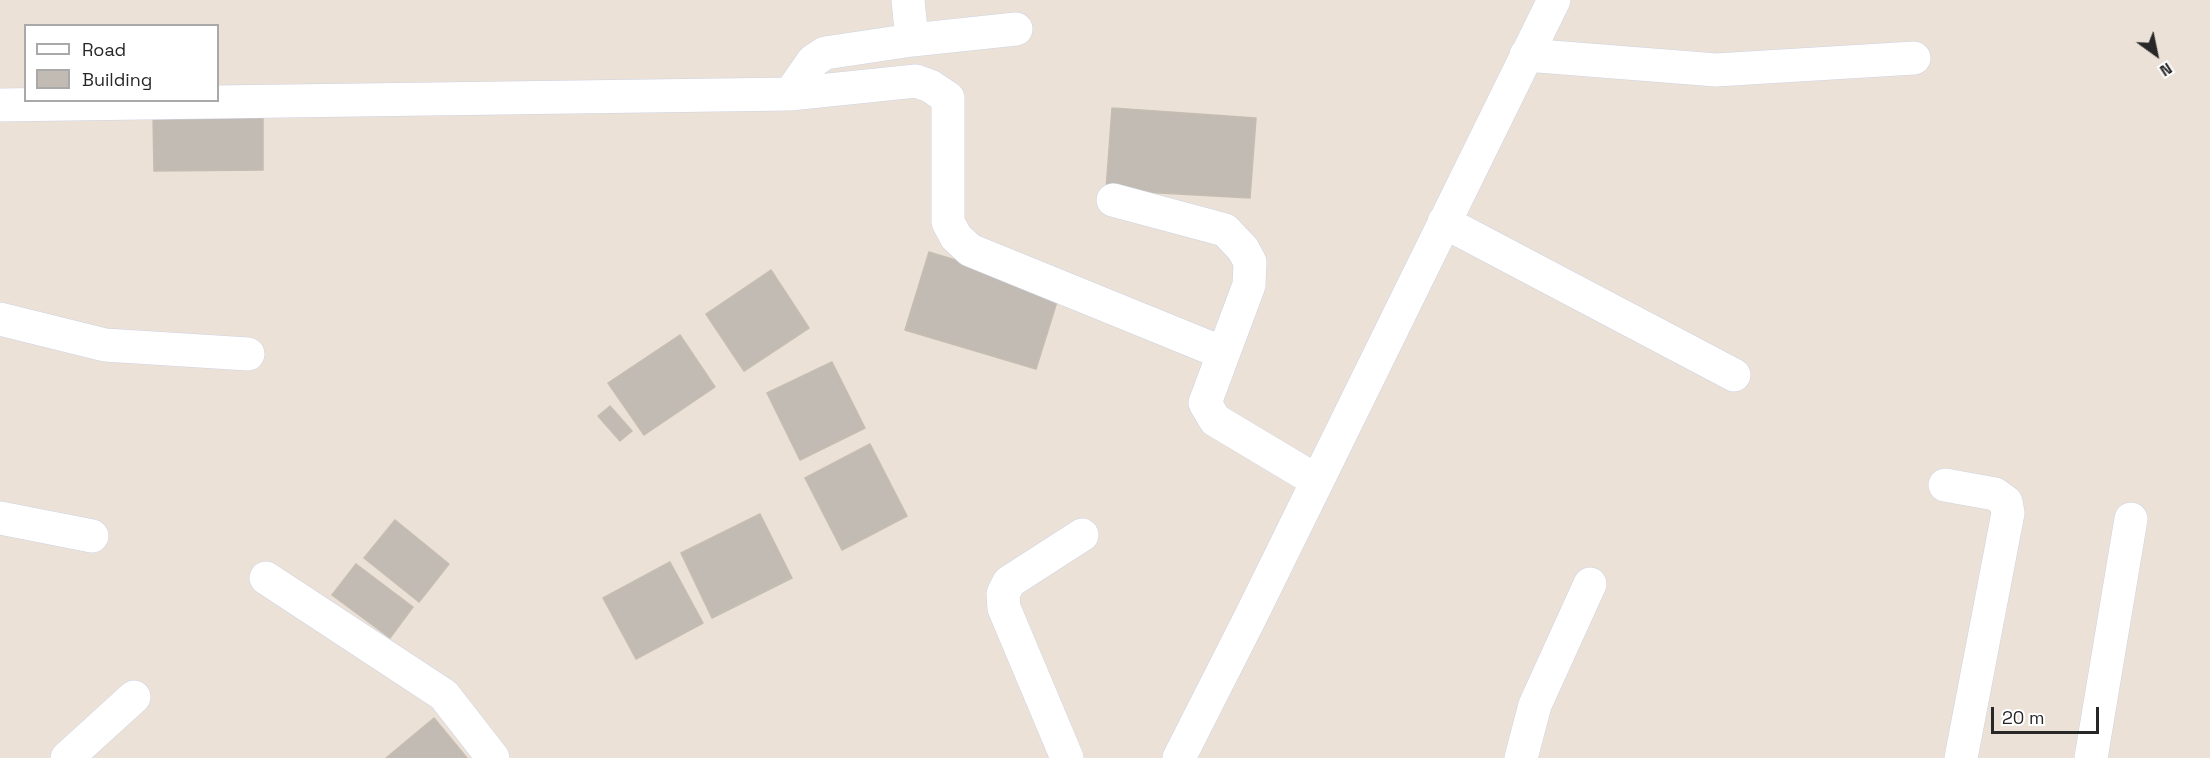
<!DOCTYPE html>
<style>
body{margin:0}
#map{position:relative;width:2210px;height:758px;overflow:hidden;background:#ebe1d7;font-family:"Space Grotesk",sans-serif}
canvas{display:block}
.legend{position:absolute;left:24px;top:24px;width:195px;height:78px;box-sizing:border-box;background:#fff;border:2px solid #a9a9a9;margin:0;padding:8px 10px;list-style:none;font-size:18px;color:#272727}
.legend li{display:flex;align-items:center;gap:12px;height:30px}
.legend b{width:30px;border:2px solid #a9a9a9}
.north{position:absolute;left:2126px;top:24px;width:60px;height:60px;-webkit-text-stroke:4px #fff;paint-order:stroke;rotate:147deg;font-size:16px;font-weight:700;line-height:24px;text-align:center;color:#272727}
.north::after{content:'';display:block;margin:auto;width:21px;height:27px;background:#272727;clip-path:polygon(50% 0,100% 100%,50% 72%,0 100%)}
.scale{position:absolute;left:1991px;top:707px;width:108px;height:27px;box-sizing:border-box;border:3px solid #272727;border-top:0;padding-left:8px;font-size:18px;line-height:21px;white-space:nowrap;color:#272727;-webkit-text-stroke:4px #fff;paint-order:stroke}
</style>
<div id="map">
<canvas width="2210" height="758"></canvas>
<ul class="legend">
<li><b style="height:8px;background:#fff"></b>Road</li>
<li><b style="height:16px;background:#c2bbb4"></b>Building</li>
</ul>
<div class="north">N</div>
<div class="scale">20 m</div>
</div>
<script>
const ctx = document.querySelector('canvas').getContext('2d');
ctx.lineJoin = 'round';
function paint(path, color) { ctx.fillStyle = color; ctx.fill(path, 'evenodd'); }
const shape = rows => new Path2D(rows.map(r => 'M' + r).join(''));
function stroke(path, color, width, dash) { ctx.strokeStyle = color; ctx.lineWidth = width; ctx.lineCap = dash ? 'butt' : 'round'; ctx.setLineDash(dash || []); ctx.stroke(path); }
const building = shape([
 [1112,108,1256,118,1250,198,1106,190,1112,108],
 [263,114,263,170,154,171,153,115,263,114],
 [929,252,1060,292,1036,369,905,330,929,252],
 [771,270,809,328,744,371,706,314,771,270],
 [680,335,715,387,644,435,608,383,680,335],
 [832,362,865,428,800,460,767,393,832,362],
 [610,406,632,431,620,441,598,416,610,406],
 [870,444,907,516,842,550,805,478,870,444],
 [760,514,792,578,712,618,681,553,760,514],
 [395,520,449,564,419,602,364,558,395,520],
 [670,562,703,623,636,659,603,598,670,562],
 [356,564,413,607,390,638,332,595,356,564],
 [434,718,467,758,386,758,434,718]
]);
paint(building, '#c2bbb4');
stroke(building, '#c6bdb1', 1.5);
const minor = shape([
 [912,40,1016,29],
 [1526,55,1716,70,1914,58],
 [790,94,813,61,825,53,912,40,908,0],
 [0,105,790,94,916,81,930,86,948,98,948,222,956,237,970,250,1223,353],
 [1113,200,1225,230,1243,249,1250,262,1249,285,1205,403,1215,420,1317,481],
 [1444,222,1734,375],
 [0,319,105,345,248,354],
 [1945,485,1995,494,2006,502,2008,513,1961,758],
 [0,518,92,536],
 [266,578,444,695,493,758],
 [67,758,134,697],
 [1067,758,1004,608,1003,594,1009,582,1082,535],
 [1179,758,1251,616,1554,0],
 [1521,758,1535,705,1590,584],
 [2091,758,2131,519]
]);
stroke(minor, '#cdd3e2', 34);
stroke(minor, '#fff', 33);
</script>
